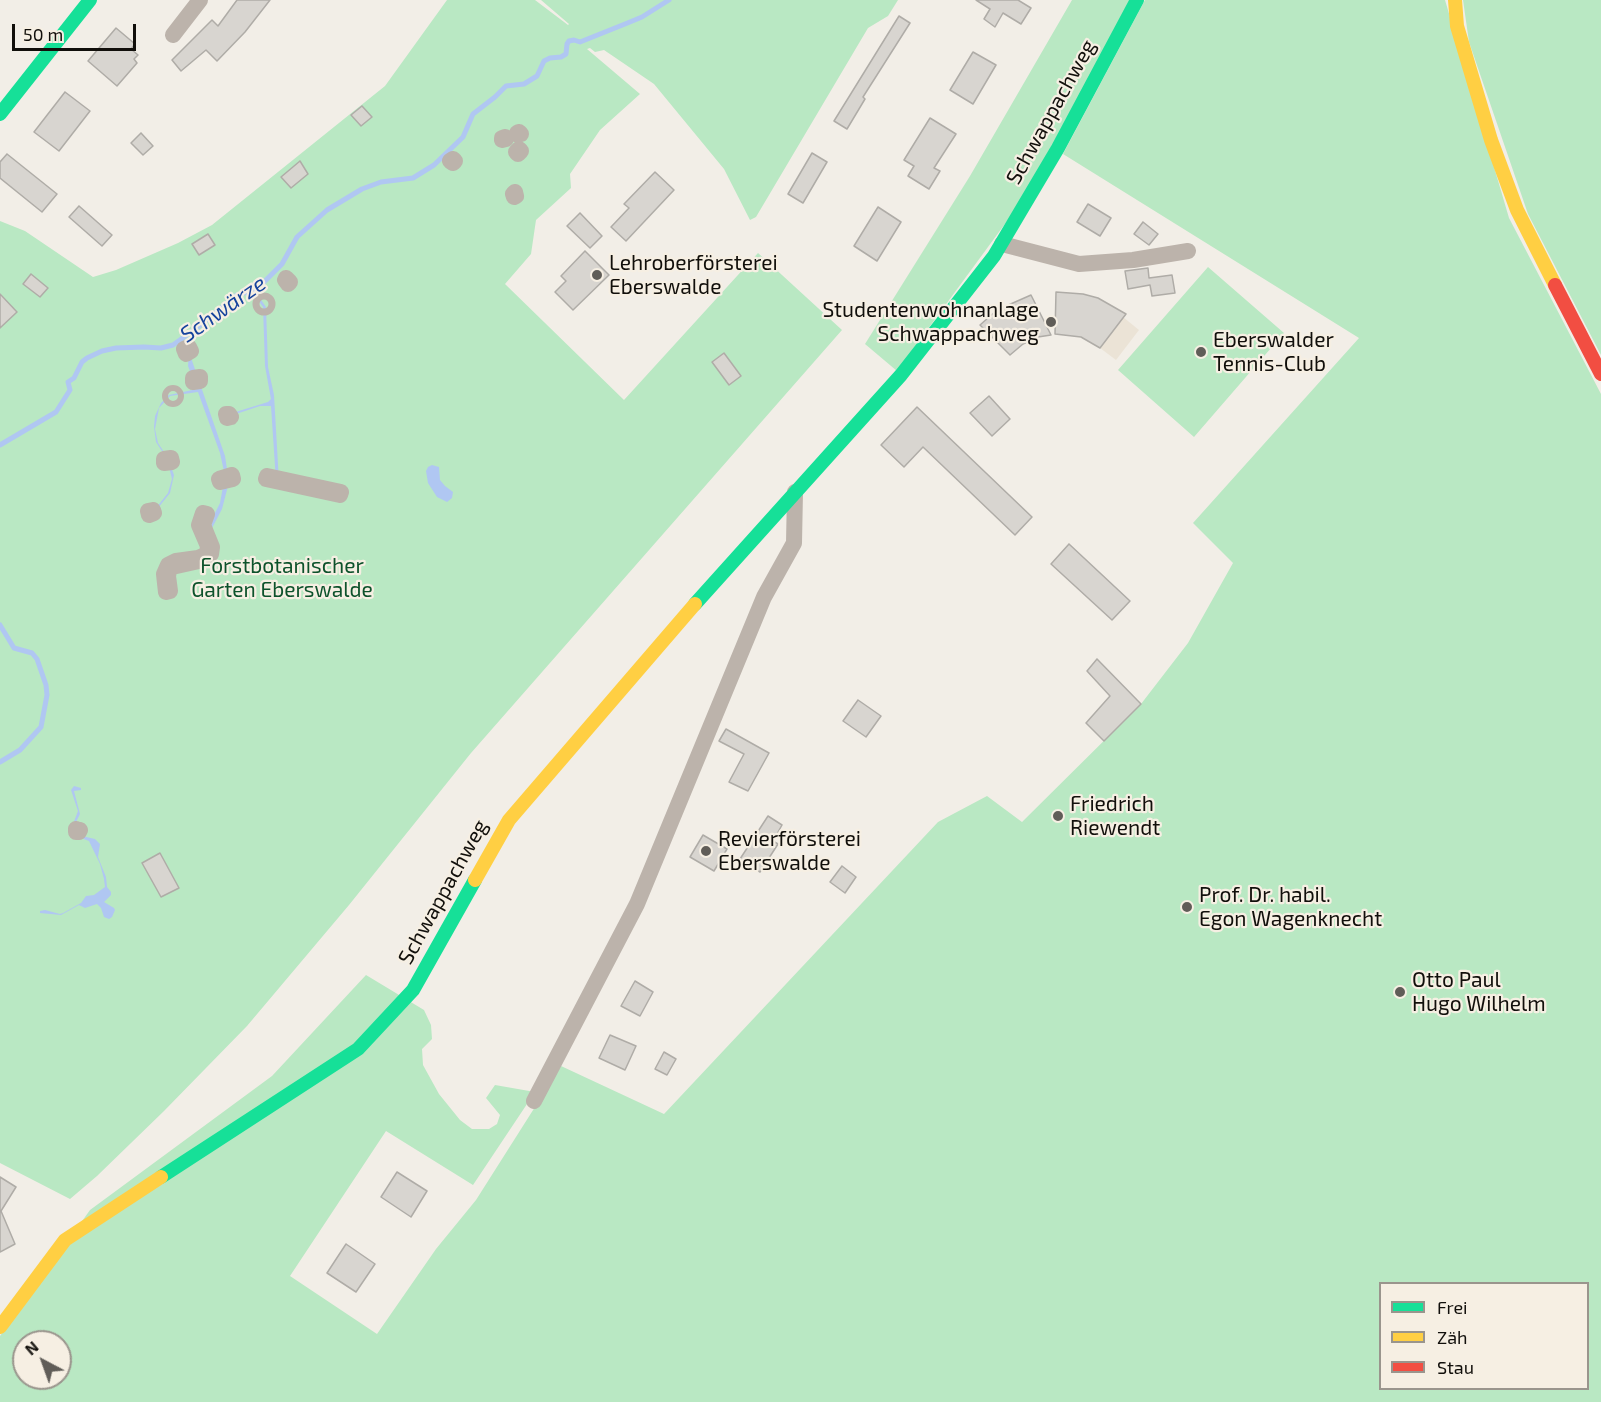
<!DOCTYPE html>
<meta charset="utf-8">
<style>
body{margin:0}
#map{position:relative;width:1601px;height:1402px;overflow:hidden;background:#f2eee7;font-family:"Exo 2",sans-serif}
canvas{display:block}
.legend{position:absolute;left:1379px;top:1282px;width:210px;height:108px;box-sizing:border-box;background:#f6efe3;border:2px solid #9a958d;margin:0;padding:8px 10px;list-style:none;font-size:18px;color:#110f0b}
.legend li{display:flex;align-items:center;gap:12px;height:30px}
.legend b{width:30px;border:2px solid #9a958d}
.north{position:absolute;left:12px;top:1330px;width:60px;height:60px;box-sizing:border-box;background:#f6efe3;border:2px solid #9a958d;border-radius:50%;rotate:319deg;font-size:16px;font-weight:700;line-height:24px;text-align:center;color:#110f0b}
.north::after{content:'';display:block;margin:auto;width:21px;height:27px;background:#605d58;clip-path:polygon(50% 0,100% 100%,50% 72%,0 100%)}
.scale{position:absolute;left:12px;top:24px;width:124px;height:27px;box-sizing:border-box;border:3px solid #110f0b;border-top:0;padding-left:8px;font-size:18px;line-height:21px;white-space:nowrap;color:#110f0b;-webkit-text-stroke:4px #f6efe3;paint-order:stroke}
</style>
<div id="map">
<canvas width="1601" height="1402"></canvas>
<ul class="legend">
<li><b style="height:8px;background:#16e098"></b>Frei</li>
<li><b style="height:8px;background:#ffcf43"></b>Zäh</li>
<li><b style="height:8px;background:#f24e42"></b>Stau</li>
</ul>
<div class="north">N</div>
<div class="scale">50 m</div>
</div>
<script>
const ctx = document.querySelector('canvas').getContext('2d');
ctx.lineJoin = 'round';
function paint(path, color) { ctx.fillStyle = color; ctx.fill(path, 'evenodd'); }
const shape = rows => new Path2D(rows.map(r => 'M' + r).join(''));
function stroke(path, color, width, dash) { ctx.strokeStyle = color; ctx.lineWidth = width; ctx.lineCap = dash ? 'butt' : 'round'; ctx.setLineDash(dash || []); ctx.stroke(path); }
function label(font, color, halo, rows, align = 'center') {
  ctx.font = font + ' "Exo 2",sans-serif'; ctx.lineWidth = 4.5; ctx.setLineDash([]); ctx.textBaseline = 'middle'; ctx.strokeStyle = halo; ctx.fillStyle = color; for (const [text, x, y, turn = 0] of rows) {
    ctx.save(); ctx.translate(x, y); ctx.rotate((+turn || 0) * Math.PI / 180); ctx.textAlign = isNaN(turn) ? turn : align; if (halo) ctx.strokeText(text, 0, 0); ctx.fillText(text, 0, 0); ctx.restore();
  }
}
paint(shape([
 [1123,317,1139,330,1116,360,1100,348]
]), '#ebe3d6');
paint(shape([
 [447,0,535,0,568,25,569,24,541,0,898,0,888,16,868,28,756,217,750,220,724,169,654,84,604,50,595,52,590,48,587,49,640,94,600,130,570,174,571,188,536,220,531,254,505,284,624,400,758,253,842,330,471,753,349,905,247,1026,164,1111,97,1176,70,1199,0,1163,0,221,25,231,93,277,116,270,178,243,212,225,385,86],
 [1072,0,1131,0,1021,202,897,371,865,344,970,176],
 [1145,0,1445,0,1509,218,1601,394,1601,1402,0,1402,0,1336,90,1210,272,1076,366,975,424,1010,431,1025,432,1039,422,1049,423,1065,439,1094,460,1120,472,1129,489,1129,497,1124,500,1115,486,1098,495,1085,535,1092,473,1185,386,1131,290,1276,377,1334,436,1249,476,1200,561,1066,664,1114,938,822,987,796,1022,822,1141,704,1188,643,1233,563,1193,523,1359,338,1063,154],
 [1380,1284,1588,1284,1588,1388,1380,1388],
 [24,1342,60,1342,60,1378,24,1378],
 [1463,0,1601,0,1601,355,1528,214,1469,42],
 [1208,267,1284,333,1194,437,1118,370]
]), '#b9e8c3');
paint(shape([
 [255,291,266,307,268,367,274,395,279,482,276,481,271,406,260,406,230,416,229,414,268,402,271,399,265,366,263,307,252,292],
 [189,352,225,456,229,482,222,509,212,528,211,521,220,503,225,476,220,453,198,392,170,396,159,408,155,429,158,443,168,458,174,475,170,493,158,508,156,508,168,493,172,479,167,459,156,442,154,427,155,416,161,403,169,395,197,389,188,366],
 [432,465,439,467,440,480,445,486,453,492,452,498,447,502,437,497,428,483,426,471,428,467],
 [74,786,81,788,81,790,74,791,80,814,75,824,82,836,95,839,100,844,98,857,106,877,107,887,111,892,111,895,104,902,114,908,115,910,112,917,109,919,104,917,101,908,97,904,85,908,79,905,61,915,40,913,40,911,45,910,60,914,63,913,81,903,86,896,94,895,105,887,104,879,100,864,89,841,81,838,73,824,78,811,71,790]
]), '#b0c7f2');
stroke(shape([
 [0,445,56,412,70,390,68,382,74,378,82,362,87,358,102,351,116,348,144,347,161,348,173,345,198,327,237,295,257,289,282,264,297,237,327,210,362,189,381,182,413,178,434,165,463,137,473,114,495,97,506,86,524,84,537,76,544,61,550,58,561,57,566,54,567,44,569,41,574,40,580,42,625,24,642,17,669,0],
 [0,625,14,648,32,653,37,659,46,685,47,695,41,727,20,750,0,762]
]), '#b0c7f2', 5);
const building = shape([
 [237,0,270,0,245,32,217,61,206,50,181,71,172,60,212,20,218,26,237,0],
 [976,0,1018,0,1031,8,1021,24,1003,13,995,27,984,19,990,9,976,0],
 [899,16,910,23,863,97,865,99,847,129,834,121,899,16],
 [116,28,135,44,131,49,138,55,134,59,137,63,117,86,88,61,116,28],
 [973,52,996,65,973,104,950,90,973,52],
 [65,92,90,111,59,151,34,132,65,92],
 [362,106,372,117,361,126,351,115,362,106],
 [930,118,956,134,934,168,940,171,929,189,908,176,914,166,904,160,930,118],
 [141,133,153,146,143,155,131,143,141,133],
 [812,153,827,162,803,203,788,194,812,153],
 [7,154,57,194,42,212,0,178,0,162,7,154],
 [300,161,308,174,291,188,281,177,300,161],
 [655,172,674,190,626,241,611,227,629,208,624,204,655,172],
 [1088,204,1111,218,1100,236,1077,222,1088,204],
 [79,206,112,235,102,246,69,217,79,206],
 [878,207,901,222,877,261,854,246,878,207],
 [580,213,602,236,590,248,567,226,580,213],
 [1143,222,1158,234,1149,245,1134,234,1143,222],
 [208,234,215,245,199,255,192,244,208,234],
 [585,251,609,275,573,310,555,292,566,281,561,276,585,251],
 [1148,268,1149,278,1172,275,1175,293,1152,296,1150,285,1128,289,1125,271,1148,268],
 [31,274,48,288,40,297,23,284,31,274],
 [1056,292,1083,294,1098,298,1126,314,1100,348,1081,337,1055,334,1056,292],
 [0,294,17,312,0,328,0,294],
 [1031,295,1051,335,1038,337,1023,344,1010,355,980,325,997,310,1031,295],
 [724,353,741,376,729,385,712,362,724,353],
 [989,396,1010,419,992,436,970,413,989,396],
 [917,407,1032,517,1015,535,923,447,904,467,881,445,917,407],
 [1069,544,1130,601,1112,620,1051,564,1069,544],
 [1097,659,1141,704,1104,741,1086,723,1110,696,1087,671,1097,659],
 [858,700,881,716,866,737,843,721,858,700],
 [726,729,769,753,748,791,729,782,744,754,719,741,726,729],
 [768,816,782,825,773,841,778,844,760,872,740,859,768,816],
 [703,835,727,849,714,871,690,857,703,835],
 [160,853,179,888,161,897,142,863,160,853],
 [842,866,856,877,845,893,830,882,842,866],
 [635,981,653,992,640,1016,621,1006,635,981],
 [610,1035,636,1046,625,1070,599,1058,610,1035],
 [664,1052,676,1059,667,1075,655,1069,664,1052],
 [397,1172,427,1191,411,1217,381,1197,397,1172],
 [0,1177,16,1187,1,1211,15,1244,0,1252,0,1177],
 [346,1244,375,1264,356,1292,327,1273,346,1244]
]);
paint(building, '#d8d5d0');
stroke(building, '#afaca7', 1.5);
stroke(shape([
 [173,35,200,0],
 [519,132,521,134,518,135,517,133,519,132],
 [505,137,506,139,502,140,502,138,505,137],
 [519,149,521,151,518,154,516,152,519,149],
 [453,159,455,161,453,163,450,161,453,159],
 [515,192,516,196,514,197,513,194,515,192],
 [1002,244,1079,264,1133,260,1188,251],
 [286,278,290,282,288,284,285,280,286,278],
 '260.5 304a3.5 3.5 0 1 1 7 0a3.5 3.5 0 1 1-7 0Z',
 [189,347,191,351,186,354,184,349,189,347],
 [200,377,200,381,193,382,193,378,200,377],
 '170 396a3 3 0 1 1 6 0a3 3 0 1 1-6 0Z',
 [226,414,229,414,231,417,227,418,226,414],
 [171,458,172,462,164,463,164,459,171,458],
 [232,475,233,479,220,482,219,479,232,475],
 [267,476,341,492,340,495,266,479,267,476],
 [153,510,154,513,149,515,148,511,153,510],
 [203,513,207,514,203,525,212,547,211,554,208,559,172,567,169,571,168,576,170,591,166,592,164,574,168,565,176,561,198,558,207,554,208,546,199,525,203,513],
 [76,829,80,830,79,832,76,832,76,829],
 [534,1101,637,904,764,597,794,543,795,492]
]), '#bcb3ab', 16);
stroke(shape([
 [0,114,90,0],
 [695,604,901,375,994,256,1058,148,1137,0],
 [161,1177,358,1049,413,990,475,880]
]), '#16e098', 14);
stroke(shape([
 [1455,0,1457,26,1491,140,1517,210,1555,285],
 [475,880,509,820,695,604],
 [0,1327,65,1240,161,1177]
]), '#ffcf43', 14);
stroke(shape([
 [1555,285,1601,374]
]), '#f24e42', 14);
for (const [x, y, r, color] of [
 [597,275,6,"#605d58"],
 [1051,322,6,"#605d58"],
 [1201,352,6,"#605d58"],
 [1058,816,6,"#605d58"],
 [706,851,6,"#605d58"],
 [1187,907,6,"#605d58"],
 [1400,992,6,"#605d58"]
]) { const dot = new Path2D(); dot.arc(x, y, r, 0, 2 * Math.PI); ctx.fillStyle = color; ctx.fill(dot); stroke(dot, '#f6efe3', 2); }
label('21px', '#110f0b', '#f6efe3', [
 ["Schwappachweg",1051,112,-61],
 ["Schwappachweg",443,892,-61]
]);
label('21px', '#110f0b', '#f6efe3', [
 ["Lehroberförsterei",609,263],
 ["Eberswalde",609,287],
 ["Studentenwohnanlage",1039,310,"right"],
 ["Schwappachweg",1039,334,"right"],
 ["Eberswalder",1213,340],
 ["Tennis-Club",1213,364],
 ["Friedrich",1070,804],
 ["Riewendt",1070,828],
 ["Revierförsterei",718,839],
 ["Eberswalde",718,863],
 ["Prof. Dr. habil.",1199,895],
 ["Egon Wagenknecht",1199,919],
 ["Otto Paul",1412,980],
 ["Hugo Wilhelm",1412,1004]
], 'left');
label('21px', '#0d522b', '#f6efe3', [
 ["Forstbotanischer",282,566],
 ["Garten Eberswalde",282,590]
]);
label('italic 22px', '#16439d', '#f6efe3', [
 ["Schwärze",223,309,-35]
]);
</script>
